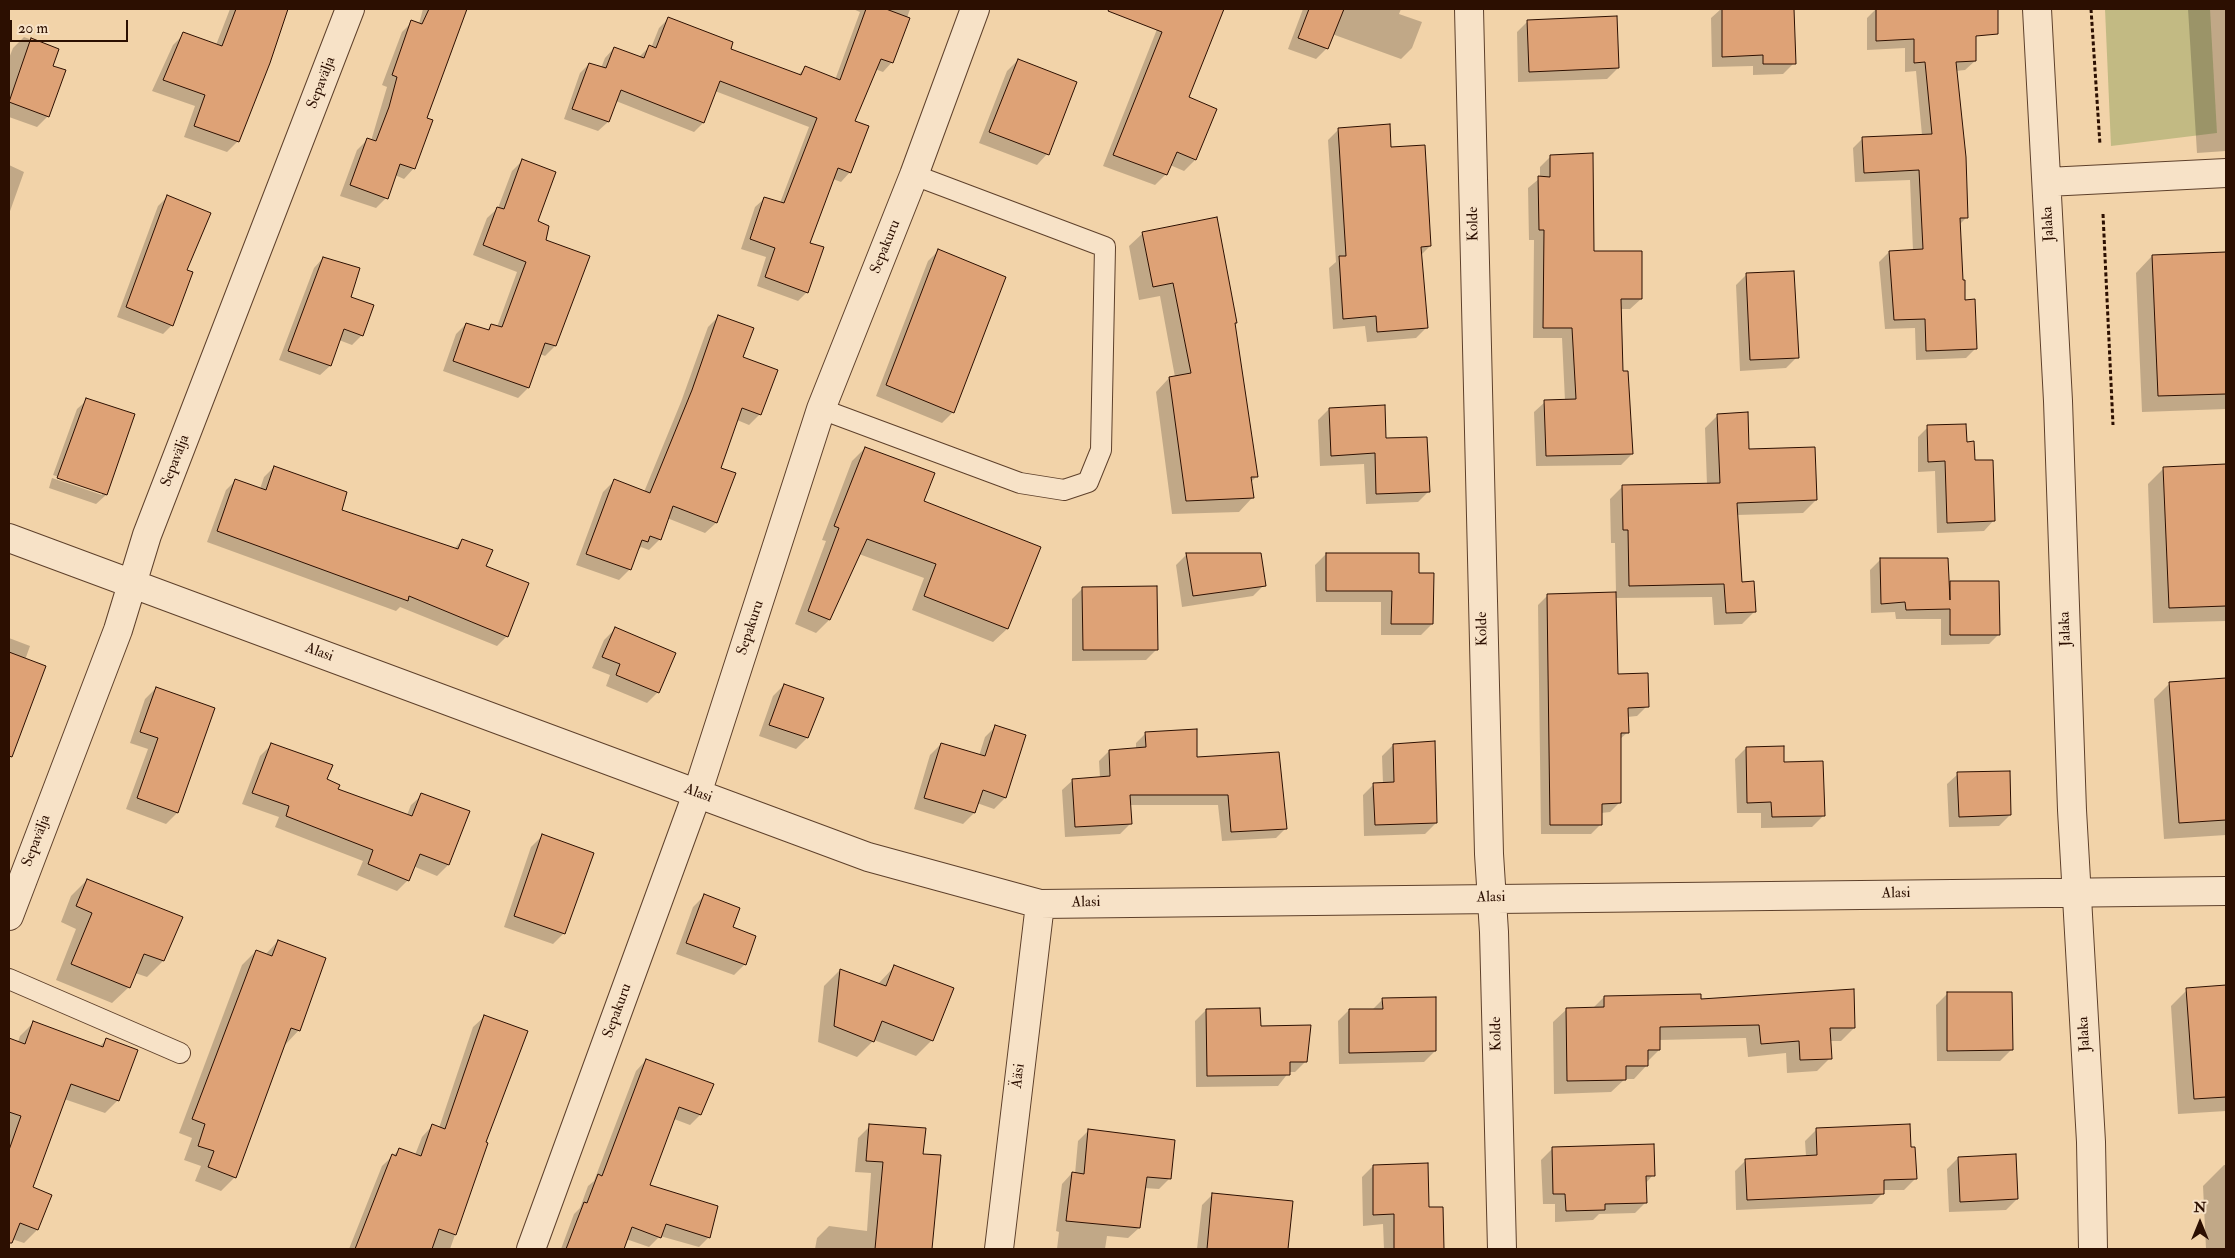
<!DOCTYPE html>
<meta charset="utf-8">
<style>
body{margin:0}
#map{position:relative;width:2235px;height:1258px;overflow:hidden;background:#f2d3a9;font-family:"IM FELL Double Pica",serif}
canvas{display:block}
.frame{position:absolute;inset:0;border:10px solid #2c0f01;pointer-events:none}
.north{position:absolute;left:2175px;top:1198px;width:50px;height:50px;-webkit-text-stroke:4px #f7e2c7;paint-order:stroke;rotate:0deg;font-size:14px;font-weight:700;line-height:20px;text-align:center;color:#2c0f01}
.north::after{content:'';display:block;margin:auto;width:18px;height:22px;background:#2c0f01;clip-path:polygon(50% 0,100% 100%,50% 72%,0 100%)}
.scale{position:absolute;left:10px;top:20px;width:118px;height:22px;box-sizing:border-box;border:2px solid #2c0f01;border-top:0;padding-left:6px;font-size:15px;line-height:18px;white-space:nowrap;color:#2c0f01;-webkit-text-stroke:4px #f7e2c7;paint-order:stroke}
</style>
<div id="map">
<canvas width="2235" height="1258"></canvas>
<div class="frame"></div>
<div class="north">N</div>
<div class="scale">20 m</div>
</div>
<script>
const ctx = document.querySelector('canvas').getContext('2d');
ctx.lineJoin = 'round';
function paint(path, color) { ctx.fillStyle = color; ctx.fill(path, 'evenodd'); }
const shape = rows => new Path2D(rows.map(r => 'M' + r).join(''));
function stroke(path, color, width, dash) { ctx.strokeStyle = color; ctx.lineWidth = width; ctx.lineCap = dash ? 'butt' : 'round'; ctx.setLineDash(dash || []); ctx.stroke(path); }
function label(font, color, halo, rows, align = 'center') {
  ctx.font = font + ' "IM FELL Double Pica",serif'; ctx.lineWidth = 5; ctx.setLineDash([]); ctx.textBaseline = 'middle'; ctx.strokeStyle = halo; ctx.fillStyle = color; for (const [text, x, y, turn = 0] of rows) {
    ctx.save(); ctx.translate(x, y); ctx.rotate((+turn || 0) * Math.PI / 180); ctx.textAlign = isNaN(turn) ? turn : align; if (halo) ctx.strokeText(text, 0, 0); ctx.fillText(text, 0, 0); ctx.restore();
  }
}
paint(shape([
 [2105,9,2210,9,2217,133,2111,146]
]), '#c2ba83');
paint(shape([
 [230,9,288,9,238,141,227,152,184,137,195,106,152,91,173,45,184,34,216,45],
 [423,9,460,9,465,11,426,119,414,168,404,179,395,175,386,198,376,208,340,196,357,150,367,140,371,141,387,87,382,85,402,32,412,22,419,24],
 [853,9,910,9,892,62,883,72,875,69,854,122,850,172,841,182,833,179,809,243,807,292,798,301,757,286,766,257,741,249,755,207,765,198,780,203,809,127,715,91,703,123,694,132,616,101,608,122,598,131,564,119,580,73,589,64,601,68,605,58,614,48,639,57,649,47,651,48,659,28,668,19,729,49,798,75,805,68,835,80,860,12],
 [1165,9,1223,9,1187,98,1215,109,1195,160,1184,171,1170,165,1166,174,1155,185,1103,166],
 [1303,9,1401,9,1399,14,1422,22,1412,48,1401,59,1332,34,1327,48,1316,59,1288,49],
 [1721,9,1793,9,1794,63,1783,74,1753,75,1753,66,1712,67,1711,18],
 [1876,9,1974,9,1975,61,1965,70,1956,71,1967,217,1959,225,1964,301,1975,349,1966,358,1916,360,1915,328,1885,329,1879,262,1889,252,1913,251,1910,180,1855,182,1853,148,1863,138,1922,135,1916,71,1905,72,1905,48,1867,50,1867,18],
 [2188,9,2226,9,2226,151,2197,153],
 [1528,21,1618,68,1607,79,1518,82,1517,32],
 [24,37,57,49,51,67,48,116,37,127,9,117,9,58,13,48],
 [1018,60,1047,154,1037,165,979,143,1007,71],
 [1339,129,1390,148,1430,246,1421,255,1426,328,1416,338,1367,342,1365,326,1333,329,1329,268,1336,262,1328,140],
 [1551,156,1593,252,1641,299,1630,309,1620,309,1622,372,1632,454,1621,465,1536,466,1534,412,1545,402,1565,401,1562,338,1533,338,1534,240,1529,240,1528,188,1540,178,1540,167],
 [522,161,536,222,544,241,555,346,545,356,540,354,528,388,518,398,443,371,456,334,466,324,486,331,492,325,497,327,517,272,473,255,487,218,498,208,512,171],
 [9,165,24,172,9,214],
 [167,197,185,270,172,325,163,334,117,317,158,206],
 [1143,233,1236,322,1234,324,1257,476,1250,483,1252,498,1239,512,1172,514,1156,392,1169,378,1175,377,1160,296,1139,300,1129,246],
 [939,250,953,412,942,423,876,396,928,261],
 [2226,253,2226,409,2142,412,2136,273,2152,256],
 [323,258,349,298,362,335,352,345,339,340,330,366,320,375,279,360,314,268],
 [1747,274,1797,357,1786,368,1740,371,1736,285],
 [719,316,741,358,760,414,749,425,737,420,720,469,735,474,716,523,705,533,667,518,660,539,649,550,641,547,637,551,630,569,619,580,576,565,603,492,614,481,644,492,681,402,708,327],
 [87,400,106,495,96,504,49,488,52,478,102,495,102,492,53,475,77,409],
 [1329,409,1429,491,1418,502,1366,504,1364,464,1320,466,1318,420],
 [1718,415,1748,450,1816,500,1803,513,1737,515,1741,583,1755,611,1742,624,1714,625,1712,597,1614,598,1617,675,1647,706,1637,716,1627,717,1628,732,1619,740,1620,802,1610,812,1601,813,1601,824,1591,834,1541,834,1538,605,1548,595,1616,593,1615,543,1611,543,1610,499,1623,486,1707,485,1705,428],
 [1928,427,1965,443,1994,520,1984,531,1937,533,1935,471,1918,472,1918,437],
 [865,448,922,502,1040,548,1007,629,993,642,912,610,924,578,859,554,829,620,816,633,795,624,826,541,822,540,852,461],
 [2226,465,2226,621,2153,623,2148,484,2164,468],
 [274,467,341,511,454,549,462,540,484,567,507,636,497,646,400,607,396,611,207,542,226,490,236,480,260,489,264,477],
 [1187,554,1264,585,1253,596,1182,607,1176,565],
 [1326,554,1418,575,1432,624,1421,635,1381,635,1381,602,1316,602,1315,565],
 [1880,560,1948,585,1951,583,1999,634,1989,644,1941,645,1941,619,1896,619,1895,612,1871,613,1870,570],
 [1083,588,1157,649,1146,660,1072,661,1072,599],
 [615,629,658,692,647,703,606,686,610,675,592,668,604,640],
 [9,638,30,646,25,660,17,723,9,720],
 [2226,679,2226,835,2164,839,2154,699,2170,683],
 [784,685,822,699,807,738,796,749,759,736,773,696],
 [156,688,214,708,177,813,166,824,126,809,148,749,130,743,145,699],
 [996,726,1025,735,1005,798,994,809,977,803,974,813,963,824,914,809,930,755,941,744,979,756,985,737],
 [1146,733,1196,758,1286,828,1276,838,1222,841,1218,805,1129,805,1131,823,1120,834,1065,837,1062,790,1073,780,1100,778,1099,761,1109,751,1136,749,1136,743],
 [271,745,325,780,337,789,407,815,411,805,422,795,468,812,448,865,437,876,413,866,408,880,397,891,357,875,363,861,275,827,279,817,242,804,260,756],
 [1393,745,1436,823,1425,834,1364,836,1363,795,1374,784,1383,784,1382,756],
 [1746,748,1783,763,1823,816,1812,827,1761,828,1761,813,1737,813,1735,759],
 [1958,774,2010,815,1999,826,1949,827,1947,784],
 [542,836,564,933,553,944,504,927,531,847],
 [87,880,163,961,147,977,135,973,129,987,112,1003,56,980,76,929,61,922,71,896],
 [704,896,731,928,745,964,734,975,676,954,693,907],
 [278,941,299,1030,285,1045,235,1177,221,1191,195,1181,201,1166,184,1160,192,1138,179,1133,242,965,256,951,265,955],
 [895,966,932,1040,916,1056,874,1040,857,1057,818,1042,824,986,840,970,878,984],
 [2226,987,2226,1111,2178,1114,2171,1006,2187,990],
 [1947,994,2011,1050,2000,1061,1937,1061,1936,1005],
 [1604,997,1700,1000,1854,1028,1841,1041,1829,1041,1830,1058,1817,1071,1787,1073,1786,1053,1748,1057,1746,1038,1659,1040,1659,1050,1647,1062,1647,1065,1634,1079,1625,1079,1611,1092,1554,1094,1553,1022,1567,1009,1592,1009],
 [1383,999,1435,1051,1424,1062,1339,1064,1338,1021,1349,1010,1372,1010],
 [1206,1010,1260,1028,1306,1061,1295,1072,1289,1072,1278,1086,1196,1087,1195,1021],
 [484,1017,485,1143,487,1144,450,1249,349,1249,382,1166,399,1150,415,1155,422,1137,432,1126,439,1128,473,1027],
 [33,1023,99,1047,106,1040,118,1100,105,1113,64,1099,31,1188,50,1196,37,1230,24,1243,9,1238,9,1047,15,1041,18,1042,20,1036],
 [646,1060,700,1115,690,1125,674,1119,648,1186,709,1237,699,1247,660,1236,649,1247,626,1239,623,1249,561,1249,574,1214,580,1208,588,1186,594,1181,636,1071],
 [870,1126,922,1155,939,1157,930,1249,815,1249,817,1238,829,1226,867,1231,871,1173,855,1172,858,1138],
 [1089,1130,1170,1178,1159,1189,1144,1188,1139,1228,1128,1238,1107,1236,1105,1249,1057,1249,1059,1232,1056,1231,1062,1184,1072,1173,1075,1174,1078,1141],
 [1816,1130,1910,1148,1915,1179,1904,1190,1883,1190,1883,1193,1872,1204,1736,1210,1735,1171,1746,1160,1806,1156,1805,1141],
 [1552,1149,1653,1175,1645,1184,1646,1202,1635,1213,1599,1214,1593,1220,1555,1222,1555,1204,1543,1204,1541,1160],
 [1958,1158,2017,1199,2006,1210,1949,1212,1947,1169],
 [2224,1165,2226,1165,2226,1249,2206,1249,2203,1186],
 [1373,1166,1428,1209,1442,1209,1443,1249,1384,1249,1383,1224,1363,1226,1362,1177],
 [1213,1194,1292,1202,1287,1249,1197,1249,1202,1205]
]), '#0003');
const building = shape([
 [236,9,288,9,270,63,239,142,194,126,205,95,163,80,183,32,222,46,236,9],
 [429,9,467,9,427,118,433,120,415,169,400,164,388,199,350,185,367,138,376,141,389,107,397,77,392,75,411,20,422,24,429,9],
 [866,9,886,9,910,18,893,63,881,59,855,121,869,126,851,173,838,168,810,243,824,247,808,293,765,277,775,248,750,239,764,197,784,203,817,118,720,81,704,123,621,90,609,122,572,109,589,63,606,68,614,47,644,58,649,45,656,48,668,17,733,42,731,49,801,75,805,66,840,80,866,9],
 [1109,9,1224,9,1189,97,1217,109,1196,160,1177,152,1167,175,1113,155,1162,32,1108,11,1109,9],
 [1309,9,1344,9,1328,49,1298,38,1309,9],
 [1722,9,1794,9,1796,64,1763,64,1763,55,1722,57,1722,9],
 [1876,9,1998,9,1998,34,1976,36,1976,61,1956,62,1966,157,1968,218,1960,218,1963,280,1965,280,1965,300,1975,299,1977,349,1926,351,1925,319,1894,320,1889,251,1923,249,1919,170,1864,173,1862,137,1932,134,1925,62,1914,63,1914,39,1876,41,1876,9],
 [1617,16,1619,68,1529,72,1527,20,1617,16],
 [31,38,59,49,53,66,66,70,49,117,9,102,31,38],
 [1018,59,1077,82,1049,155,989,132,1018,59],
 [1390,124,1391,147,1425,145,1431,246,1421,247,1428,328,1377,332,1376,316,1343,319,1339,256,1346,256,1338,128,1390,124],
 [1593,153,1594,251,1642,251,1642,299,1621,299,1623,371,1628,371,1633,454,1546,456,1544,400,1576,399,1572,328,1543,328,1544,230,1539,230,1538,176,1550,177,1550,155,1593,153],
 [522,159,556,172,538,221,549,226,546,240,590,256,556,346,545,343,529,388,453,361,466,323,489,330,491,324,502,327,526,262,483,245,497,207,504,209,522,159],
 [167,195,211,213,187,270,193,272,173,326,126,307,167,195],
 [1217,217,1237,323,1235,323,1258,477,1251,477,1254,498,1186,501,1169,377,1191,373,1173,283,1153,287,1142,232,1217,217],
 [938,249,1006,277,954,413,886,385,938,249],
 [2226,252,2226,394,2158,396,2152,255,2226,252],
 [323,257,360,268,351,297,374,305,363,336,344,329,331,366,288,351,323,257],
 [1794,271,1799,358,1750,360,1746,273,1794,271],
 [718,315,754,328,743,357,778,370,761,415,742,408,721,468,736,473,717,523,673,506,661,540,650,536,648,542,642,540,631,570,586,554,614,479,650,493,692,390,718,315],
 [86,398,135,414,107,495,57,478,86,398],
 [1385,405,1386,438,1427,437,1430,492,1376,494,1375,453,1331,456,1329,408,1385,405],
 [1748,412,1749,449,1815,447,1817,500,1737,503,1742,582,1754,581,1756,612,1726,613,1724,584,1629,586,1628,530,1623,530,1622,485,1720,483,1717,414,1748,412],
 [1966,424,1967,442,1974,441,1975,460,1993,460,1995,521,1947,523,1945,461,1928,462,1927,425,1966,424],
 [865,447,935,473,924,501,1041,547,1008,629,924,596,936,564,867,539,830,620,808,611,839,528,834,526,865,447],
 [2226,464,2226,606,2169,608,2163,467,2226,464],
 [274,466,347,492,342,510,458,549,462,539,493,550,486,566,529,583,508,637,409,596,408,601,217,531,235,479,266,490,274,466],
 [1186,553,1261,553,1266,586,1193,596,1186,553],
 [1326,553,1419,553,1419,573,1434,573,1433,624,1391,624,1392,591,1326,591,1326,553],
 [1880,558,1948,558,1950,600,1950,581,1999,581,2000,635,1950,635,1950,609,1906,610,1905,602,1881,604,1880,558],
 [1157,586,1158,650,1083,650,1082,587,1157,586],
 [1616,592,1618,674,1648,673,1649,707,1628,708,1629,733,1621,733,1621,803,1602,804,1602,825,1550,825,1547,594,1616,592],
 [615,627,676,653,659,693,616,675,620,664,602,657,615,627],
 [9,652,46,666,12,757,9,756,9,652],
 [2226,678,2226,820,2179,823,2169,682,2226,678],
 [784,684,824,698,808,738,769,725,784,684],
 [156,687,215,708,178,813,137,798,158,738,140,732,156,687],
 [995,725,1026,735,1006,798,983,790,975,813,924,798,941,743,985,756,995,725],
 [1197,729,1197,757,1279,752,1287,829,1231,832,1228,795,1130,795,1132,824,1075,827,1072,779,1110,776,1109,750,1146,747,1145,732,1197,729],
 [1435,741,1437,823,1375,825,1373,783,1394,782,1393,744,1435,741],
 [271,743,333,765,327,779,340,785,338,789,412,816,421,793,470,811,449,865,420,854,409,881,368,864,373,850,286,816,289,806,252,793,271,743],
 [1784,746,1784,762,1823,761,1825,816,1772,817,1771,802,1747,803,1746,747,1784,746],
 [2010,771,2011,815,1959,817,1957,772,2010,771],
 [542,834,594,853,565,934,514,916,542,834],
 [87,879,183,917,164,961,144,954,130,988,71,964,92,913,76,906,87,879],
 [704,894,740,908,733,927,756,936,746,965,686,943,704,894],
 [278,940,326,958,300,1031,291,1028,236,1178,208,1167,214,1151,198,1146,205,1124,192,1119,256,950,272,956,278,940],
 [894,965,954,988,933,1041,882,1021,874,1042,834,1026,840,969,886,986,894,965],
 [2226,985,2226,1097,2194,1099,2186,988,2226,985],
 [1854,989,1855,1028,1830,1028,1832,1059,1800,1060,1799,1041,1761,1044,1759,1025,1660,1027,1660,1050,1648,1050,1648,1066,1626,1066,1626,1080,1567,1081,1566,1008,1604,1007,1604,996,1701,994,1701,999,1854,989],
 [1947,992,2012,992,2013,1050,1947,1051,1947,992],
 [1436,997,1436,1051,1349,1053,1349,1009,1383,1009,1382,998,1436,997],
 [1260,1008,1261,1026,1311,1025,1307,1062,1290,1062,1290,1075,1207,1076,1206,1009,1260,1008],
 [484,1015,528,1031,486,1142,488,1143,456,1235,439,1229,432,1249,355,1249,392,1154,396,1156,399,1148,421,1156,432,1124,445,1129,484,1015],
 [33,1021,103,1047,106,1038,138,1050,119,1101,71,1084,33,1187,52,1195,38,1230,20,1223,12,1243,9,1243,9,1150,21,1116,9,1112,9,1038,25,1044,33,1021],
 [646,1059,714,1084,701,1115,679,1107,650,1185,718,1206,710,1238,666,1224,661,1238,632,1227,624,1249,566,1249,584,1202,587,1203,598,1174,602,1176,646,1059],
 [869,1124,926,1128,923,1154,941,1155,932,1249,875,1249,883,1162,866,1161,869,1124],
 [1910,1124,1911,1147,1915,1147,1917,1179,1884,1180,1884,1194,1747,1200,1745,1159,1817,1155,1816,1128,1910,1124],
 [1088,1129,1175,1140,1171,1179,1147,1177,1140,1228,1066,1221,1072,1172,1084,1174,1088,1129],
 [1654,1144,1655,1176,1646,1176,1647,1203,1605,1204,1605,1210,1566,1211,1565,1194,1553,1194,1552,1147,1654,1144],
 [2016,1154,2018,1199,1960,1202,1958,1157,2016,1154],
 [1428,1163,1429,1207,1443,1207,1444,1249,1394,1249,1394,1214,1373,1215,1373,1165,1428,1163],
 [1212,1193,1293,1201,1288,1249,1207,1249,1212,1193]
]);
paint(building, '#dea276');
stroke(building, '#2c0f01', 1);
const lane = shape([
 [821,409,1020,483,1064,490,1088,482,1101,450,1105,247,914,175],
 [9,979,180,1053]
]);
const street = shape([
 [1469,9,1489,854,1494,932,1502,1249],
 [2037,9,2058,401,2072,810,2091,1142,2093,1249],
 [2047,182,2226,173],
 [9,538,868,857,1040,904,2226,891],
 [9,916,118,630,147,535,350,9],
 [531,1249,697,794,821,409,914,175,975,9],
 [999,1249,1040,904]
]);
stroke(lane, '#5e402b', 22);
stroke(street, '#5e402b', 30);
stroke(shape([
 [2091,9,2100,145],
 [2103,214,2113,425]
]), '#2c0f01', 3, [4, 2.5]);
stroke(lane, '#f7e2c7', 20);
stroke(street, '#f7e2c7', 28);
label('15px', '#2c0f01', '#f7e2c7', [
 ["Sepavälja",322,83,-69],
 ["Kolde",1474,224,-91],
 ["Jalaka",2049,224,-93],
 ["Sepakuru",886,247,-68],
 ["Sepavälja",176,461,-69],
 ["Sepakuru",751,628,-72],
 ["Kolde",1483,629,-91],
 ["Jalaka",2066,629,-92],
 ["Alasi",319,653,20],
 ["Alasi",698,794,20],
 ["Sepavälja",37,841,-69],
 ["Alasi",1896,894,-1],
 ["Alasi",1491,898,-1],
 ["Alasi",1086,903,-1],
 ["Sepakuru",618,1011,-70],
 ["Kolde",1497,1034,-91],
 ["Jalaka",2085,1034,-93],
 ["Ääsi",1019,1076,-83]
]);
</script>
